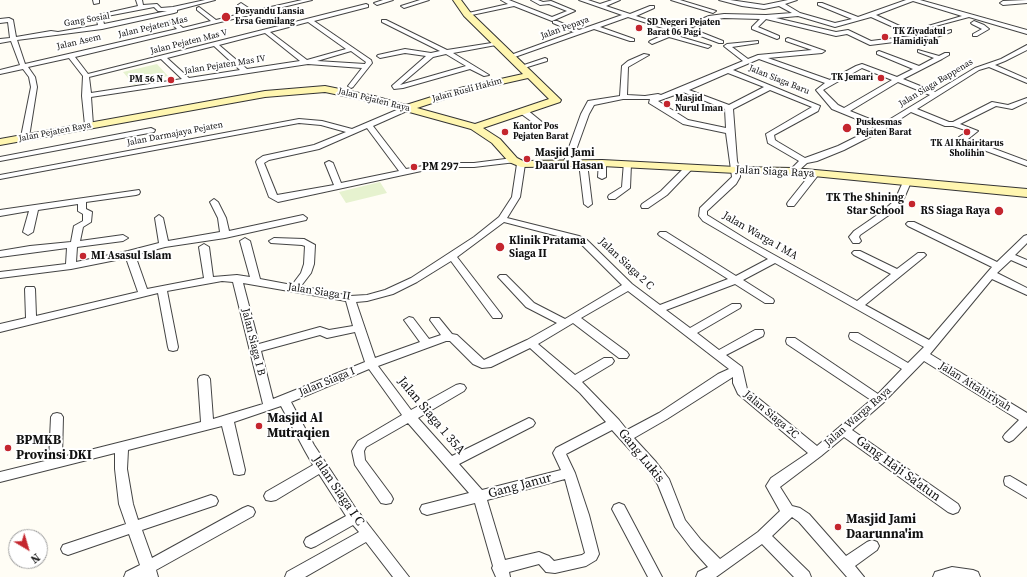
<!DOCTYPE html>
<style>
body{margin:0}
#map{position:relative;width:1027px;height:577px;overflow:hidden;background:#fffdf5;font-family:"Source Serif 4",serif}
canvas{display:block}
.north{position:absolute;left:8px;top:529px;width:40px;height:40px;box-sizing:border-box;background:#fff;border:1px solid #a0a0a0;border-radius:50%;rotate:142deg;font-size:11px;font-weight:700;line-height:16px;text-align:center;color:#111}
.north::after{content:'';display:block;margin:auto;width:14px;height:18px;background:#c4262e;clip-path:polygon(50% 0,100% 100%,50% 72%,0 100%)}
</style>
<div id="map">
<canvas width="1027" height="577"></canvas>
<div class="north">N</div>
</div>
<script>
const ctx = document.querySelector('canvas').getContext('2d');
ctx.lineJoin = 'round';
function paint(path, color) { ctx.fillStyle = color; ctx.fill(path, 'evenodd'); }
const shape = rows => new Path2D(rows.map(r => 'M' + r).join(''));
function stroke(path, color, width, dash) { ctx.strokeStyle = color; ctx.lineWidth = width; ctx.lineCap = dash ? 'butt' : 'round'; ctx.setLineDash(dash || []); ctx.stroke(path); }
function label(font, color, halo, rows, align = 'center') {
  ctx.font = font + ' "Source Serif 4",serif'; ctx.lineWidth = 4; ctx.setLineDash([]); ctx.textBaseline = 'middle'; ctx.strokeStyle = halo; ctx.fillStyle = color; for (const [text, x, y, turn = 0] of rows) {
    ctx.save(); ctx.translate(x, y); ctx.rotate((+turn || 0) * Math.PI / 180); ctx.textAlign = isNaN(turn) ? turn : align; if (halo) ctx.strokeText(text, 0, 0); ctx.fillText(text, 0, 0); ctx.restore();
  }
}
paint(shape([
 [157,64,168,76,134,85,123,72],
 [380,182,387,193,346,203,339,192]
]), '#e6f2cf');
const street = shape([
 [93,0,99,0,99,3,94,4,93,0],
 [136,0,142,0,143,5,157,4,161,8,173,7,205,0,215,0,177,10,177,12,174,13,102,29,17,40,25,64,177,29,169,21,172,19,183,28,211,21,197,10,197,8,199,7,216,20,248,12,239,6,238,5,241,3,253,11,302,0,312,0,75,57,88,74,366,4,368,5,368,7,314,21,371,60,372,63,353,87,351,88,348,86,362,68,308,64,91,97,93,125,89,127,85,125,82,96,83,76,69,58,28,67,35,77,37,87,29,137,28,139,22,139,21,137,31,87,29,77,23,69,0,74,0,70,20,65,11,41,0,43,0,39,10,38,8,22,0,23,0,19,9,18,13,20,16,37,51,31,58,32,98,25,96,17,98,15,138,6,136,0],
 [154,7,158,11,167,11,104,24,102,17,154,7],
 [308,22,346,49,307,60,270,32,308,22],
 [265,33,300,61,247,69,219,45,265,33],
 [214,46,240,70,189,78,167,58,214,46],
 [351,51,366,62,365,64,317,61,351,51],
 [161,59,182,79,91,93,89,77,161,59],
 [383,0,393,0,377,5,374,3,383,0],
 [420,0,429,0,404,8,401,6,420,0],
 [501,0,509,0,552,17,567,11,549,4,540,5,531,0,538,0,543,2,551,1,575,11,552,21,514,6,467,16,464,14,508,4,501,0],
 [579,0,588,0,600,4,612,0,620,0,606,6,630,14,650,6,654,6,654,8,636,16,677,29,709,16,724,14,766,15,792,13,779,6,764,9,742,6,719,0,730,0,764,5,788,0,797,0,785,4,800,13,835,23,852,19,818,5,818,3,822,3,858,17,906,0,920,0,1027,30,1027,34,969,17,928,28,928,26,962,16,913,1,876,15,904,28,905,29,902,31,871,17,835,27,798,16,776,18,836,32,848,30,871,41,919,35,925,37,951,30,951,32,931,39,937,42,937,44,933,44,918,39,870,45,847,34,836,36,766,19,758,27,779,36,779,38,777,39,752,29,752,27,760,19,724,18,710,20,690,28,723,41,723,43,719,43,685,30,674,35,711,46,708,48,669,37,652,44,649,42,650,41,672,31,628,17,600,27,634,39,634,41,630,41,594,29,512,58,508,58,508,56,574,32,553,23,553,21,557,21,579,30,622,15,579,0],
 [671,0,680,0,716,11,713,13,671,0],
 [1027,0,1027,3,1003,5,1000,3,1003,1,1027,0],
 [382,20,386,20,447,50,498,42,498,44,496,45,453,53,489,75,484,76,470,69,403,88,394,89,392,86,393,85,426,56,405,53,380,58,377,56,378,55,405,49,431,53,440,51,382,22,382,20],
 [446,54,466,66,400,85,433,57,446,54],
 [974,21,984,25,989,29,977,36,973,36,973,34,982,29,972,24,971,23,974,21],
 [788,38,825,51,822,53,768,58,830,80,856,66,862,64,897,77,913,69,877,54,877,52,879,51,919,66,934,58,918,52,918,50,939,56,945,53,949,53,949,55,942,59,903,79,935,92,975,68,1001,59,1027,45,1027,50,1005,61,995,65,1027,79,1027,83,989,67,979,70,917,109,949,122,953,122,992,102,1008,105,1027,98,1027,102,1012,109,996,106,960,124,978,131,968,139,1027,161,1027,166,959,141,959,137,968,131,953,126,945,126,911,112,885,129,844,150,817,161,807,163,796,173,793,173,789,171,799,161,768,143,766,134,812,107,770,90,733,109,737,161,740,170,740,177,736,184,707,211,707,215,749,241,857,301,891,274,854,255,852,253,854,251,860,251,897,269,918,253,924,253,926,255,924,257,865,305,929,340,992,267,908,226,906,224,908,222,914,222,997,262,1024,236,1027,235,1027,243,1015,255,1027,260,1027,267,1011,260,997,273,1027,288,1027,295,992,279,930,354,1027,413,1027,426,1013,440,1009,442,1005,440,1003,437,1005,434,1019,420,924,361,883,403,852,430,958,504,960,508,958,512,953,514,948,512,844,437,821,456,780,487,792,506,800,508,809,514,846,556,867,542,872,540,877,542,879,546,877,550,855,566,864,577,847,577,799,522,792,517,772,536,809,572,811,577,794,577,762,544,716,577,696,577,698,572,708,567,691,548,675,527,658,485,648,470,612,430,566,454,575,473,589,515,599,554,596,560,586,566,555,573,546,572,539,564,509,572,510,577,496,577,492,568,493,566,475,503,427,515,422,513,420,509,422,505,469,493,408,423,366,447,364,451,365,460,391,495,393,499,391,503,386,504,381,503,355,465,352,451,358,441,402,415,369,369,291,402,314,445,354,506,409,577,393,577,366,542,305,577,285,577,287,572,359,532,353,525,316,546,311,548,306,546,304,542,306,538,346,516,319,474,276,500,271,501,266,500,264,496,266,492,313,465,305,451,281,406,234,422,245,470,244,474,239,475,234,474,222,426,128,450,127,469,133,504,138,520,211,495,216,497,218,501,216,505,142,530,152,558,243,508,248,506,253,508,255,512,253,516,156,570,158,577,124,577,126,572,140,565,129,534,68,555,63,553,61,549,63,545,126,524,119,504,115,469,115,453,0,482,0,472,49,460,51,417,53,414,57,413,61,414,63,417,62,457,201,422,198,379,200,376,204,375,208,376,210,379,213,419,263,404,233,282,222,281,167,291,178,347,177,350,173,351,169,350,168,347,158,293,0,332,0,324,26,318,25,289,26,287,34,287,35,289,36,316,138,292,126,258,71,269,0,278,0,272,66,264,67,248,0,257,0,251,30,246,71,242,74,226,83,221,83,214,78,211,78,204,38,210,33,232,28,235,23,232,29,211,0,216,0,210,139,190,140,192,139,194,136,195,86,202,86,209,92,212,91,222,83,227,80,241,123,235,128,238,123,241,77,247,76,262,128,251,159,243,155,218,159,215,163,218,168,241,220,232,218,218,210,202,214,199,218,202,226,218,229,231,303,215,307,218,306,220,225,238,165,247,135,255,147,289,204,278,199,247,204,244,209,247,213,277,237,275,250,277,240,241,245,238,250,241,260,279,292,285,301,273,304,264,305,246,302,245,271,243,269,241,274,238,304,239,315,245,314,264,311,273,301,286,350,296,367,295,385,290,411,278,474,237,499,217,512,197,517,164,521,162,525,164,520,197,507,218,579,236,587,240,632,284,660,305,728,279,660,236,658,234,660,232,666,232,736,276,768,259,703,221,699,216,700,208,732,177,726,133,683,124,649,103,650,99,623,99,594,105,589,114,571,164,570,166,564,166,563,164,581,114,588,101,620,96,622,66,628,61,644,54,649,55,628,67,627,95,645,96,658,94,661,95,743,61,725,47,724,46,727,44,758,41,758,43,732,47,748,59,758,55,812,50,786,41,786,39,788,38],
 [759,59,825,83,816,90,832,109,876,127,838,146,805,158,778,142,775,140,774,135,818,111,820,106,733,70,759,59],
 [862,68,892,80,844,108,838,105,823,90,862,68],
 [728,73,764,87,729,105,689,90,728,73],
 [898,82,930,95,882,124,850,111,898,82],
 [683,92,725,109,726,128,688,120,658,101,683,92],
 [504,222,573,240,581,244,622,285,565,319,534,303,506,275,500,275,498,277,500,279,526,307,557,323,527,340,484,360,457,335,452,334,439,318,431,318,430,320,441,335,429,339,413,318,409,317,404,320,420,342,375,358,356,302,367,301,393,294,417,282,451,261,493,318,501,318,502,316,501,314,457,257,504,222],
 [775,263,924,347,908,363,858,333,850,333,849,336,850,339,902,369,878,394,795,338,787,338,786,341,787,344,871,400,817,446,747,389,742,367,726,355,763,336,764,333,763,330,755,330,719,350,697,333,740,308,741,306,740,304,732,304,690,328,666,310,735,284,765,303,773,303,774,301,773,299,743,280,775,263],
 [243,283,346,301,353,326,329,330,320,327,259,344,243,283],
 [628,291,729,369,718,374,659,413,627,430,619,420,582,382,612,364,614,361,612,358,604,358,575,375,538,344,573,323,619,358,627,358,629,355,627,352,581,318,628,291],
 [355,332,365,362,273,399,261,351,320,335,327,338,355,332],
 [446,341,450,341,473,364,482,368,491,367,530,348,580,393,606,422,556,448,553,453,561,470,482,490,459,464,533,426,535,423,533,420,529,418,525,420,452,456,418,418,464,391,466,388,464,385,460,384,456,385,411,410,378,366,446,341],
 [733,377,733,383,738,394,808,453,771,478,766,486,780,511,758,532,720,559,701,540,685,520,669,479,656,462,634,438,667,419,733,377],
 [565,479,585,553,582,555,554,561,549,556,539,552,505,560,487,500,565,479],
 [545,58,547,59,547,61,521,69,518,67,545,58],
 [406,106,409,106,409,110,373,126,406,169,423,166,427,168,426,170,278,202,269,197,256,162,257,160,263,156,314,145,346,132,321,125,299,123,0,179,0,175,299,119,322,121,352,129,406,106],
 [367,128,399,171,341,183,333,163,329,161,325,163,334,185,277,195,264,163,269,160,319,149,367,128],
 [520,109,526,109,542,122,541,124,535,124,520,113,520,109],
 [151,128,155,130,154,132,0,161,0,157,151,128],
 [513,158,516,158,516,162,474,167,455,167,451,165,455,163,474,163,513,158],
 [580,161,583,161,587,163,592,204,588,207,584,204,579,163,580,161],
 [599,161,602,161,606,163,606,177,602,179,598,177,599,161],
 [624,162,630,162,631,164,630,188,615,199,609,199,608,197,609,195,622,187,624,162],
 [686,166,689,166,693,168,667,195,648,208,642,208,641,206,642,204,661,191,686,166],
 [812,172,818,172,819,174,794,206,788,206,787,204,788,202,812,172],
 [907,179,911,182,902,203,889,215,860,235,859,237,861,241,859,243,853,243,849,237,854,231,883,211,895,200,903,182,907,179],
 [1010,476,1027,486,1027,498,1005,485,1004,481,1005,477,1010,476],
 [619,503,624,505,662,577,648,577,612,509,614,505,619,503],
 [952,567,973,570,978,572,980,577,933,577,935,572,952,567]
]);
const secondary = shape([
 [453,0,461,0,470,12,561,100,560,102,483,128,500,139,517,158,523,161,602,160,736,167,793,168,1027,189,1027,197,793,174,736,173,602,166,521,167,509,162,492,143,471,129,373,102,325,92,265,97,0,145,0,139,265,91,325,86,374,96,406,105,460,88,523,74,464,16,453,0],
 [528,78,549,99,475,124,417,108,466,92,528,78]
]);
stroke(street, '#444', 2);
stroke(secondary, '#333', 2);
paint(street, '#fff');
paint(secondary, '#fff6b0');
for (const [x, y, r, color] of [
 [226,17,5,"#c4262e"],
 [639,28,4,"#c4262e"],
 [885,37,4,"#c4262e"],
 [881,78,4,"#c4262e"],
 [171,80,4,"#c4262e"],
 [667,104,4,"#c4262e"],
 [847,128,5,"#c4262e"],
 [505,132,4,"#c4262e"],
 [967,132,4,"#c4262e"],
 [527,159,4,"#c4262e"],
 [414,167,4,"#c4262e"],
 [912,204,4,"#c4262e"],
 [999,211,5,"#c4262e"],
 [500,247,5,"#c4262e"],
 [83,256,4,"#c4262e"],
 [259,426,4,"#c4262e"],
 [8,448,4,"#c4262e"],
 [838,527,4,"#c4262e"]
]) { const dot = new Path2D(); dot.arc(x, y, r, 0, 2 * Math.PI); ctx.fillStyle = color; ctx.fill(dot); stroke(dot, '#fff', 1.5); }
label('bold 9px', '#111', '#fff', [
 ["Posyandu Lansia",235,12],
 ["Ersa Gemilang",235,22],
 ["SD Negeri Pejaten",647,23],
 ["Barat 06 Pagi",647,33],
 ["TK Ziyadatul",893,32],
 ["Hamidiyah",893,42],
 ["TK Jemari",873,78,"right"],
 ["PM 56 N",163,80,"right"],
 ["Masjid",675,99],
 ["Nurul Iman",675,109],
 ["Puskesmas",856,123],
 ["Pejaten Barat",856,133],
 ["Kantor Pos",513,127],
 ["Pejaten Barat",513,137],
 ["TK Al Khairitarus",967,144,"center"],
 ["Sholihin",967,154,"center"]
], 'left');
label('9px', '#111', '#fff', [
 ["Gang Sosial",87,20,-10],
 ["Jalan Pejaten Mas",153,27,-13],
 ["Jalan Pepaya",565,28,-20],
 ["Jalan Asem",79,42,-13],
 ["Jalan Pejaten Mas V",189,42,-14],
 ["Jalan Pejaten Mas IV",225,65,-9],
 ["Jalan Siaga Baru",779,80,22],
 ["Jalan Siaga Bappenas",936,83,-31],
 ["Jalan Rusli Hakim",467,90,-15],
 ["Jalan Pejaten Raya",374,100,14],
 ["Jalan Pejaten Raya",55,132,-11],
 ["Jalan Darmajaya Pejaten",175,134,-11]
]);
label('bold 11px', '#111', '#fff', [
 ["Masjid Jami",535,153],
 ["Daarul Hasan",535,166],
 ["PM 297",422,167],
 ["TK The Shining",904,198,"right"],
 ["Star School",904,211,"right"],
 ["RS Siaga Raya",990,211,"right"],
 ["Klinik Pratama",509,241],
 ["Siaga II",509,254],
 ["MI Asasul Islam",91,256]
], 'left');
label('11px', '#111', '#fff', [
 ["Jalan Siaga Raya",775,172,3],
 ["Jalan Warga I MA",760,236,30],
 ["Jalan Siaga 2 C",626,264,43],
 ["Jalan Siaga II",319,292,9],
 ["Jalan Siaga I B",253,342,76],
 ["Jalan Siaga I",327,382,-22],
 ["Jalan Attahiriyah",975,387,32],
 ["Jalan Siaga 2C",771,415,40],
 ["Jalan Warga Raya",858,417,-41]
]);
label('13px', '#111', '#fff', [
 ["Jalan Siaga 1 35A",431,416,50],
 ["Gang Lukis",641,456,51],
 ["Gang Haji Sa'atun",898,469,36],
 ["Gang Janur",520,486,-15],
 ["Jalan Siaga I C",338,491,56]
]);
label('bold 13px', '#111', '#fff', [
 ["Masjid Al",267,419],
 ["Mutraqien",267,434],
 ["BPMKB",16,441],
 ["Provinsi DKI",16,456],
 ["Masjid Jami",846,520],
 ["Daarunna'im",846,535]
], 'left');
</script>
